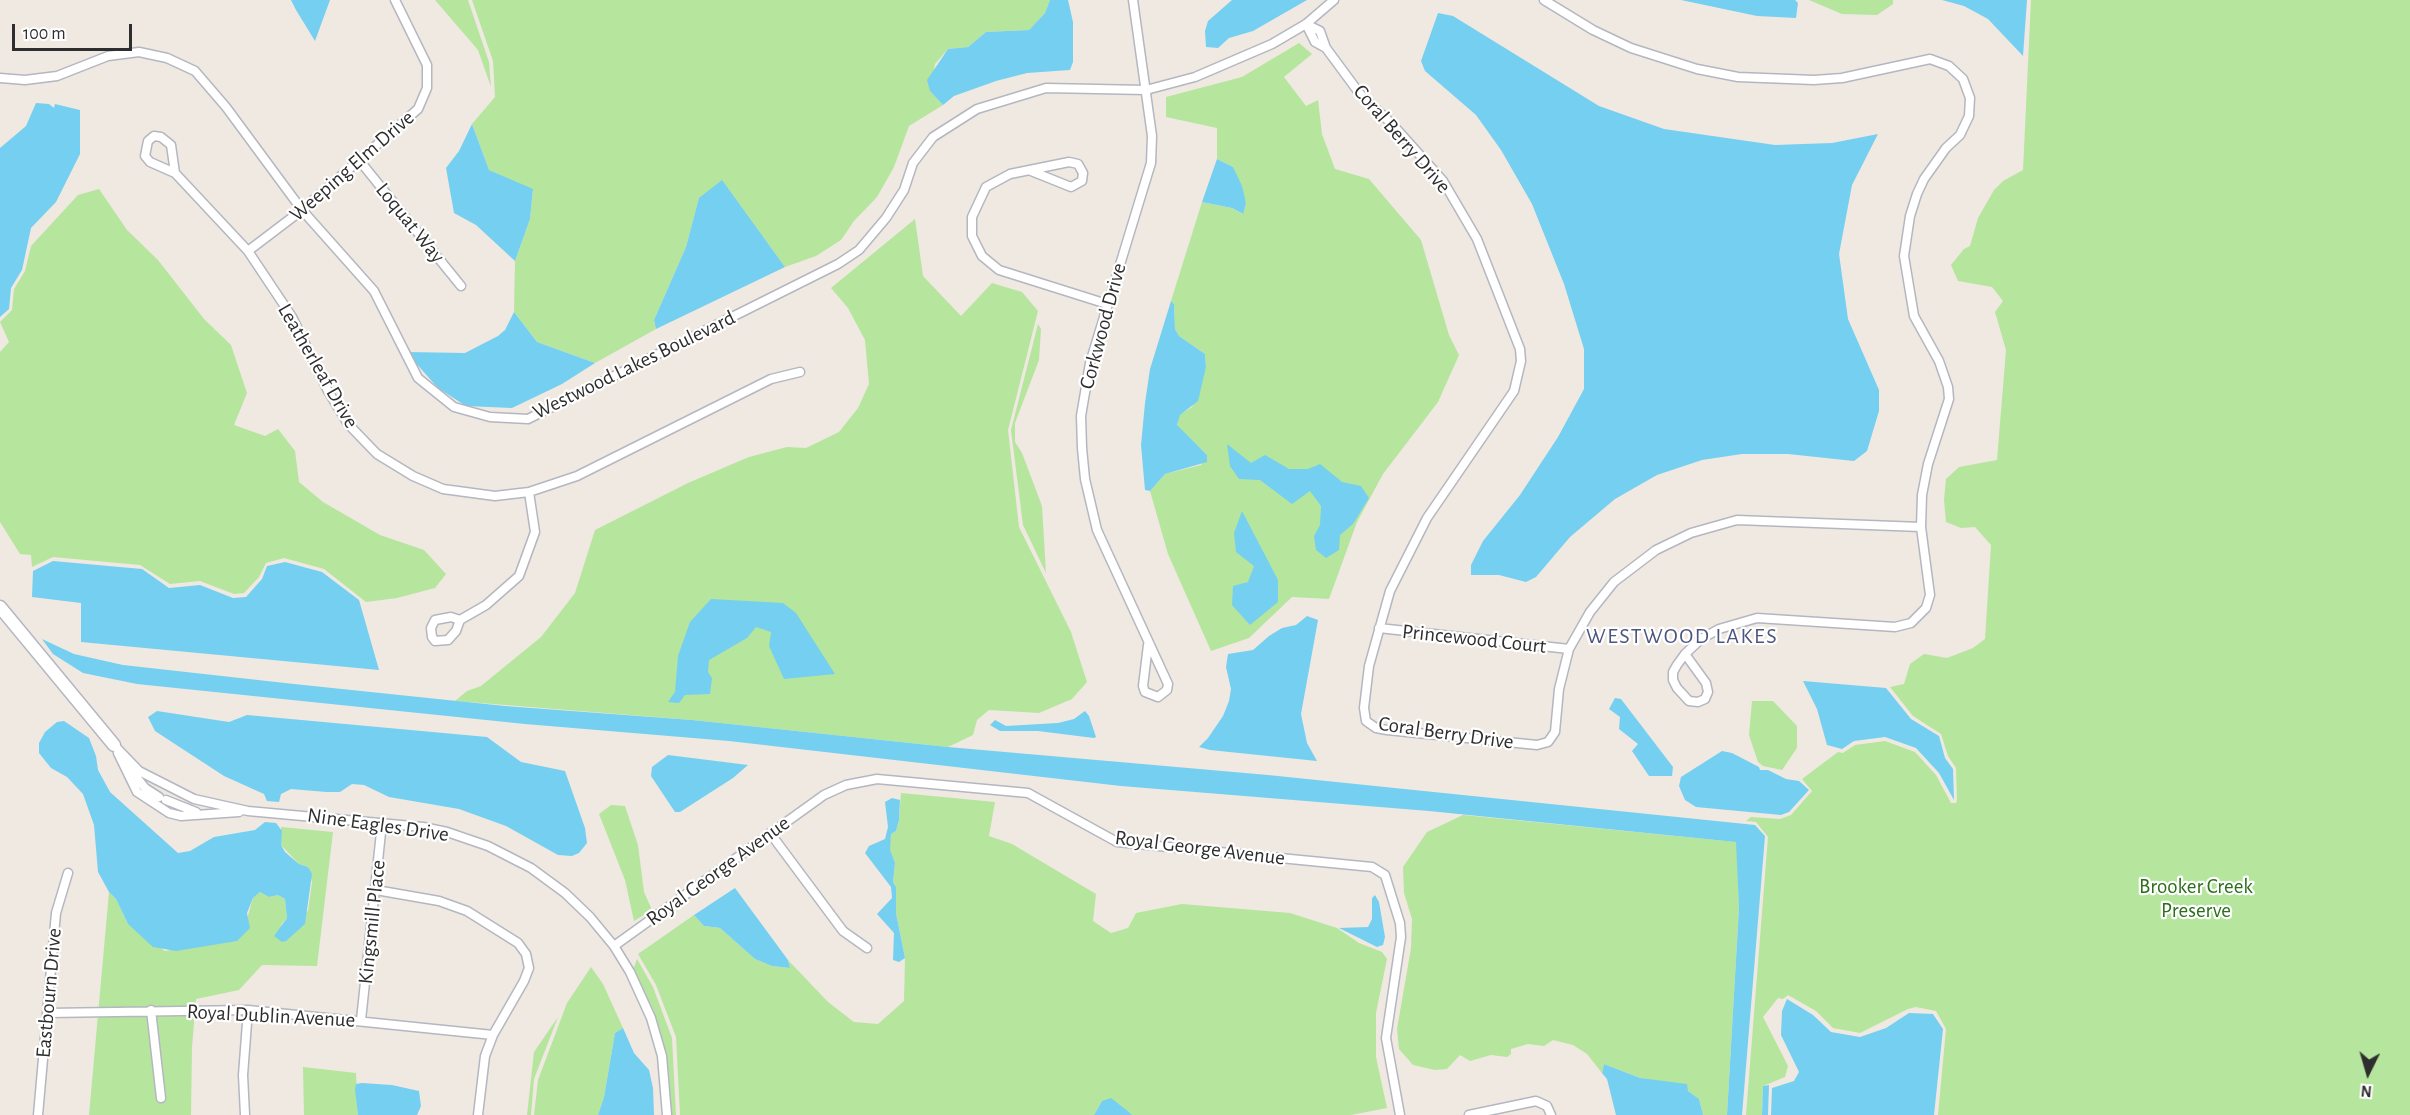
<!DOCTYPE html>
<style>
body{margin:0}
#map{position:relative;width:2410px;height:1115px;overflow:hidden;background:#efe9e1;font-family:"Alegreya Sans",sans-serif}
canvas{display:block}
.north{position:absolute;left:2338px;top:1043px;width:60px;height:60px;-webkit-text-stroke:4px #fff;paint-order:stroke;rotate:185deg;font-size:16px;font-weight:700;line-height:24px;text-align:center;color:#2e2e2e}
.north::after{content:'';display:block;margin:auto;width:21px;height:27px;background:#2e2e2e;clip-path:polygon(50% 0,100% 100%,50% 72%,0 100%)}
.scale{position:absolute;left:12px;top:24px;width:120px;height:27px;box-sizing:border-box;border:3px solid #2e2e2e;border-top:0;padding-left:8px;font-size:18px;line-height:21px;white-space:nowrap;color:#2e2e2e;-webkit-text-stroke:4px #fff;paint-order:stroke}
</style>
<div id="map">
<canvas width="2410" height="1115"></canvas>
<div class="north">N</div>
<div class="scale">100 m</div>
</div>
<script>
const ctx = document.querySelector('canvas').getContext('2d');
ctx.lineJoin = 'round';
function paint(path, color) { ctx.fillStyle = color; ctx.fill(path, 'evenodd'); }
const shape = rows => new Path2D(rows.map(r => 'M' + r).join(''));
function stroke(path, color, width, dash) { ctx.strokeStyle = color; ctx.lineWidth = width; ctx.lineCap = dash ? 'butt' : 'round'; ctx.setLineDash(dash || []); ctx.stroke(path); }
function label(font, color, halo, rows, align = 'center') {
  ctx.font = font + ' "Alegreya Sans",sans-serif'; ctx.lineWidth = 4.5; ctx.setLineDash([]); ctx.textBaseline = 'middle'; ctx.strokeStyle = halo; ctx.fillStyle = color; for (const [text, x, y, turn = 0] of rows) {
    ctx.save(); ctx.translate(x, y); ctx.rotate((+turn || 0) * Math.PI / 180); ctx.textAlign = isNaN(turn) ? turn : align; if (halo) ctx.strokeText(text, 0, 0); ctx.fillText(text, 0, 0); ctx.restore();
  }
}
paint(shape([
 [435,0,468,0,489,62,491,87,478,50],
 [472,0,1050,0,1045,13,1029,30,986,32,968,47,948,49,935,64,930,91,943,105,909,126,894,167,877,197,854,221,841,240,816,256,785,267,722,181,699,199,686,247,654,320,656,329,595,363,537,342,514,312,515,261,530,219,533,190,489,170,472,124,495,97,493,61],
 [1809,0,1893,0,1893,4,1877,15,1842,14],
 [2031,0,2410,0,2410,1115,1938,1115,1946,1029,1936,1011,1916,1007,1908,1009,1860,1033,1833,1028,1816,1011,1788,995,1783,999,1778,998,1763,1017,1788,1066,1785,1077,1763,1086,1762,1115,1746,1115,1768,837,1756,822,1746,821,1751,817,1780,819,1791,815,1812,791,1802,779,1838,752,1843,753,1855,745,1885,741,1915,752,1936,775,1951,803,1956,803,1957,800,1956,768,1948,756,1941,734,1913,716,1890,687,1904,684,1910,664,1924,654,1947,658,1973,648,1985,639,1991,545,1975,527,1961,528,1946,522,1944,500,1946,479,1959,467,1997,460,2006,350,1995,312,2003,301,1992,287,1958,281,1951,265,1964,249,1970,246,1978,218,1994,190,2003,181,2023,170],
 [1299,43,1312,54,1284,77,1306,106,1318,100,1322,134,1335,169,1369,179,1421,240,1449,335,1459,355,1438,402,1383,474,1357,522,1329,599,1292,597,1249,638,1211,651,1168,554,1150,491,1165,474,1201,465,1207,455,1177,426,1179,415,1192,407,1206,367,1205,354,1179,336,1175,329,1174,304,1171,301,1202,202,1232,208,1242,214,1246,203,1233,167,1217,159,1217,128,1166,117,1166,97,1242,77],
 [99,189,127,230,158,260,204,319,231,345,247,393,234,425,265,436,278,429,295,451,299,482,323,502,380,535,424,550,446,574,435,588,397,598,366,602,324,569,284,558,266,563,259,577,244,593,234,594,200,581,170,584,140,565,53,557,32,567,31,555,20,554,0,522,0,352,9,342,0,322,12,310,14,289,25,271,31,246,78,195],
 [915,219,923,276,961,316,992,283,1022,292,1038,311,1008,430,1019,527,1071,632,1087,682,1072,699,1039,713,989,710,977,720,973,735,948,747,692,720,455,701,467,691,481,686,541,637,575,593,595,530,688,483,749,457,787,447,806,448,839,432,858,408,869,384,865,340,848,308,831,288],
 [1038,324,1041,329,1039,360,1015,423,1015,442,1022,453,1042,506,1046,573,1023,525,1011,430],
 [1752,701,1773,701,1797,726,1797,748,1782,770,1763,766,1758,762,1749,735],
 [901,793,995,802,989,836,1012,844,1096,894,1093,921,1111,933,1128,928,1136,913,1182,904,1290,913,1337,928,1359,943,1382,952,1387,959,1376,1013,1376,1057,1387,1108,1351,1115,1132,1115,1102,1101,1094,1115,680,1115,676,1037,656,985,638,954,694,915,704,926,720,928,755,959,772,966,790,968,788,960,828,1002,854,1022,878,1024,904,1001,905,958,896,913,896,887,893,882,895,863,889,850,891,834,896,831,899,820],
 [611,805,625,806,638,845,644,892,652,910,634,921,625,880,599,814],
 [1463,815,1737,842,1739,908,1727,1115,1703,1115,1699,1099,1688,1091,1669,1083,1640,1078,1604,1064,1602,1073,1587,1054,1573,1045,1553,1040,1544,1046,1528,1044,1511,1049,1511,1054,1507,1057,1491,1055,1470,1061,1460,1055,1447,1069,1435,1070,1413,1065,1399,1049,1397,1029,1411,948,1412,919,1404,893,1403,867,1427,832],
 [281,827,333,832,317,966,262,965,239,990,196,999,192,1047,191,1115,89,1115,109,892,116,899,128,924,165,951,230,940,247,919,253,898,260,892,269,897,278,895,285,899,287,918,280,926,308,911,312,882,308,867,299,864,281,845],
 [637,959,653,987,672,1038,676,1115,671,1115,669,1075,661,1035,633,970],
 [591,967,603,984,623,1028,615,1033,604,1097,598,1115,534,1115,538,1080,567,1003],
 [558,1017,534,1079,531,1115,527,1115,534,1052],
 [303,1067,356,1073,358,1115,304,1115]
]), '#b6e59e');
paint(shape([
 [291,0,330,0,315,41,296,10],
 [1050,0,1068,0,1073,22,1073,62,1070,70,1027,73,996,81,954,96,943,105,930,91,927,80,948,49,968,47,986,32,1029,30,1045,13],
 [1232,0,1307,0,1253,31,1229,38,1218,48,1206,47,1205,31,1208,21],
 [1681,0,1795,0,1798,3,1796,18,1757,16],
 [1942,0,2027,0,2023,56,1988,19,1964,6],
 [1438,13,1453,16,1599,106,1664,129,1775,145,1832,143,1878,134,1852,185,1839,254,1848,319,1879,390,1879,411,1867,451,1854,461,1788,454,1742,454,1702,460,1657,475,1615,499,1570,537,1536,577,1526,582,1499,575,1471,575,1471,565,1483,541,1520,495,1558,437,1584,389,1584,349,1564,284,1532,204,1501,150,1476,115,1425,71,1421,61],
 [36,103,49,104,54,108,55,104,80,110,80,154,56,202,31,228,22,270,11,288,9,309,0,317,0,148,26,126],
 [472,124,489,170,533,189,530,219,515,261,476,225,454,213,446,168,459,151],
 [1217,159,1233,167,1242,186,1246,203,1243,214,1232,208,1202,202],
 [722,180,785,267,656,329,654,320,686,247,699,198],
 [1171,301,1174,304,1175,329,1179,336,1205,354,1206,367,1198,401,1180,415,1177,425,1207,455,1207,462,1165,474,1150,491,1145,490,1141,445,1145,403,1150,369],
 [514,312,537,342,595,363,562,384,512,408,466,406,438,388,406,352,465,353,498,336,505,330],
 [1227,444,1251,463,1265,455,1289,469,1308,469,1320,464,1342,482,1361,486,1369,498,1353,524,1340,535,1339,550,1326,558,1316,550,1314,536,1320,525,1321,506,1310,491,1292,504,1260,480,1239,479,1230,466],
 [1242,511,1278,580,1278,602,1250,625,1232,605,1233,586,1248,582,1254,566,1236,552,1234,533],
 [53,561,142,569,169,588,200,585,233,598,246,597,262,579,267,566,285,562,322,572,359,600,379,670,81,642,81,603,32,597,33,571],
 [711,599,783,603,796,613,835,674,784,679,769,646,771,632,756,627,747,638,709,660,708,672,712,678,710,694,685,695,679,703,668,702,675,692,678,656,690,622],
 [1307,616,1318,620,1301,714,1307,743,1317,761,1210,750,1199,747,1208,738,1223,716,1229,701,1231,689,1226,667,1228,654,1253,650,1269,636,1282,628,1296,625],
 [42,639,74,654,123,665,294,684,505,706,692,720,948,747,1268,775,1755,825,1765,836,1742,1115,1727,1115,1739,908,1736,842,1429,811,1121,786,729,741,525,724,137,684,83,673,53,654],
 [1803,681,1886,688,1911,719,1939,736,1945,758,1953,769,1954,800,1939,773,1916,748,1885,737,1854,741,1842,749,1827,745,1817,709],
 [1615,698,1621,699,1673,767,1672,776,1649,776,1632,751,1638,744,1619,729,1620,717,1609,709],
 [157,711,229,722,247,715,487,737,521,762,565,771,585,828,587,843,579,853,572,856,558,855,506,826,459,809,389,797,364,785,352,784,340,792,326,792,291,789,281,794,279,802,267,801,264,794,224,776,155,731,148,717],
 [1085,711,1089,716,1096,737,1094,738,1038,731,1000,731,990,725,995,720,1006,726,1058,723,1074,719],
 [64,721,89,738,96,756,98,770,110,792,178,853,190,851,214,837,255,830,265,822,276,823,282,831,281,845,285,852,299,864,308,867,312,874,305,924,286,941,282,942,274,936,287,918,285,899,278,895,269,897,260,892,253,898,247,913,250,928,237,941,176,951,153,947,128,924,116,899,109,892,98,872,94,825,83,794,67,777,51,768,39,753,39,743,45,732,57,722],
 [1722,751,1732,753,1759,767,1760,770,1768,770,1786,779,1799,781,1809,790,1789,812,1781,815,1696,807,1685,800,1679,786,1681,777],
 [668,755,748,765,733,778,680,812,675,812,651,776,652,767],
 [892,798,900,800,899,820,896,831,891,834,890,850,895,863,893,882,896,887,896,913,905,958,899,962,893,960,894,933,877,914,892,898,891,887,865,853,869,846,885,839,888,827,885,802],
 [735,888,788,960,790,968,772,966,755,959,720,928,704,926,694,915],
 [1375,895,1379,902,1385,937,1383,945,1377,947,1339,928,1368,927,1372,919,1372,898],
 [1787,999,1813,1015,1831,1032,1860,1037,1886,1028,1909,1013,1933,1014,1943,1029,1934,1115,1771,1115,1772,1088,1794,1081,1799,1072,1781,1035,1782,1011],
 [623,1028,634,1053,649,1070,653,1088,654,1115,598,1115,604,1097,615,1033],
 [1604,1064,1640,1078,1687,1084,1688,1091,1699,1099,1703,1115,1616,1115,1607,1079,1602,1073],
 [362,1083,392,1085,419,1091,421,1106,417,1115,358,1115,355,1089,356,1084],
 [1769,1085,1768,1115,1762,1115,1763,1086],
 [1111,1098,1130,1113,1132,1115,1094,1115,1102,1101]
]), '#75cff0');
const street = shape([
 [1133,0,1152,136,1151,163,1090,363,1081,416,1082,448,1085,479,1097,530,1168,684,1167,690,1158,697,1145,692,1143,686,1148,645],
 [1544,0,1593,30,1631,48,1697,69,1738,77,1814,80,1842,78,1930,59,1949,66,1963,79,1970,98,1969,116,1960,135,1946,148,1924,179,1917,194,1910,216,1904,256,1914,316,1939,361,1948,387,1949,399,1928,464,1922,495,1921,527,1930,595,1926,608,1911,623,1895,627,1757,618,1719,629,1701,639,1685,654,1677,665,1673,672,1673,680,1677,688,1689,701,1698,702,1705,699,1708,692,1706,683,1685,654],
 [1306,24,1320,31,1326,48,1360,94,1392,124,1443,181,1477,239,1520,349,1521,361,1514,391,1427,518,1390,591,1369,666,1364,708,1366,721,1376,728,1387,730,1537,745,1548,742,1555,732,1559,689,1569,649,1590,612,1614,582,1656,550,1691,533,1737,520,1921,527],
 [1306,24,1315,42,1326,48],
 [0,78,25,80,57,76,108,56,139,52,167,58,195,71,226,107,302,210,374,291,418,378,454,407,490,417,528,419,838,264,859,250,886,218,904,190,913,163,933,137,977,109,1046,88,1146,90,1195,77,1272,44,1306,24,1334,0],
 [359,160,461,286],
 [1031,171,1071,187,1082,181,1083,173,1078,164,1069,162,1010,174,986,187,972,217,972,236,982,256,999,270,1107,304],
 [175,173,171,145,161,137,154,136,148,141,145,156,150,162,175,173,248,251,292,317,328,391,348,424,377,454,413,476,443,489,495,496,529,492,577,476,771,379,800,372],
 [248,251,302,210,418,109,427,88,427,65,395,0],
 [460,620,451,617,435,620,431,628,432,637,435,641,448,640,456,631,460,620,486,605,519,576,535,532,529,492],
 [1379,628,1569,649],
 [114,745,139,771,194,799,248,811,423,827,447,832,488,846,531,868,565,893,590,917,614,946,630,972,651,1018,662,1056,667,1115],
 [118,753,137,792,169,813,181,816,239,812],
 [129,768,145,788,159,797],
 [166,800,196,812],
 [770,833,843,931,867,948],
 [376,890,439,901,467,911,518,943,526,954,529,968,524,981,493,1035,485,1056,478,1115],
 [614,946,824,795,846,785,877,779,1028,793,1117,842,1372,867,1385,875,1400,923,1401,937,1386,1038,1400,1115],
 [151,1010,161,1098],
 [48,1013,248,1010,493,1035],
 [361,1020,382,823],
 [38,1115,56,913,68,873],
 [245,1115,243,1075,248,1010],
 [1469,1115,1536,1101,1547,1106,1551,1115]
]);
const secondary = shape([
 [0,607,114,745]
]);
stroke(street, '#b4b7c1', 11);
stroke(secondary, '#b4b7c1', 15);
stroke(street, '#fff', 8);
stroke(secondary, '#fff', 12);
label('21px', '#2e2e2e', '#fff', [
 ["Coral Berry Drive",1402,139,49],
 ["Weeping Elm Drive",352,166,-41],
 ["Loquat Way",410,223,51],
 ["Corkwood Drive",1103,326,-75],
 ["Westwood Lakes Boulevard",634,365,-26],
 ["Leatherleaf Drive",318,366,60],
 ["Princewood Court",1474,639,6],
 ["Coral Berry Drive",1446,733,8],
 ["Nine Eagles Drive",378,825,8],
 ["Royal George Avenue",1200,848,7],
 ["Royal George Avenue",718,871,-36],
 ["Kingsmill Place",372,922,-84],
 ["Eastbourn Drive",49,993,-85],
 ["Royal Dublin Avenue",271,1016,3]
]);
label('21px', '#2c6e1b', '#fff', [
 ["Brooker Creek",2196,887],
 ["Preserve",2196,911]
]);
ctx.letterSpacing = '1.5px';
label('22px', '#4d5680', '#fff', [
 ["WESTWOOD LAKES",1682,636]
]);
ctx.letterSpacing = '0px';
</script>
